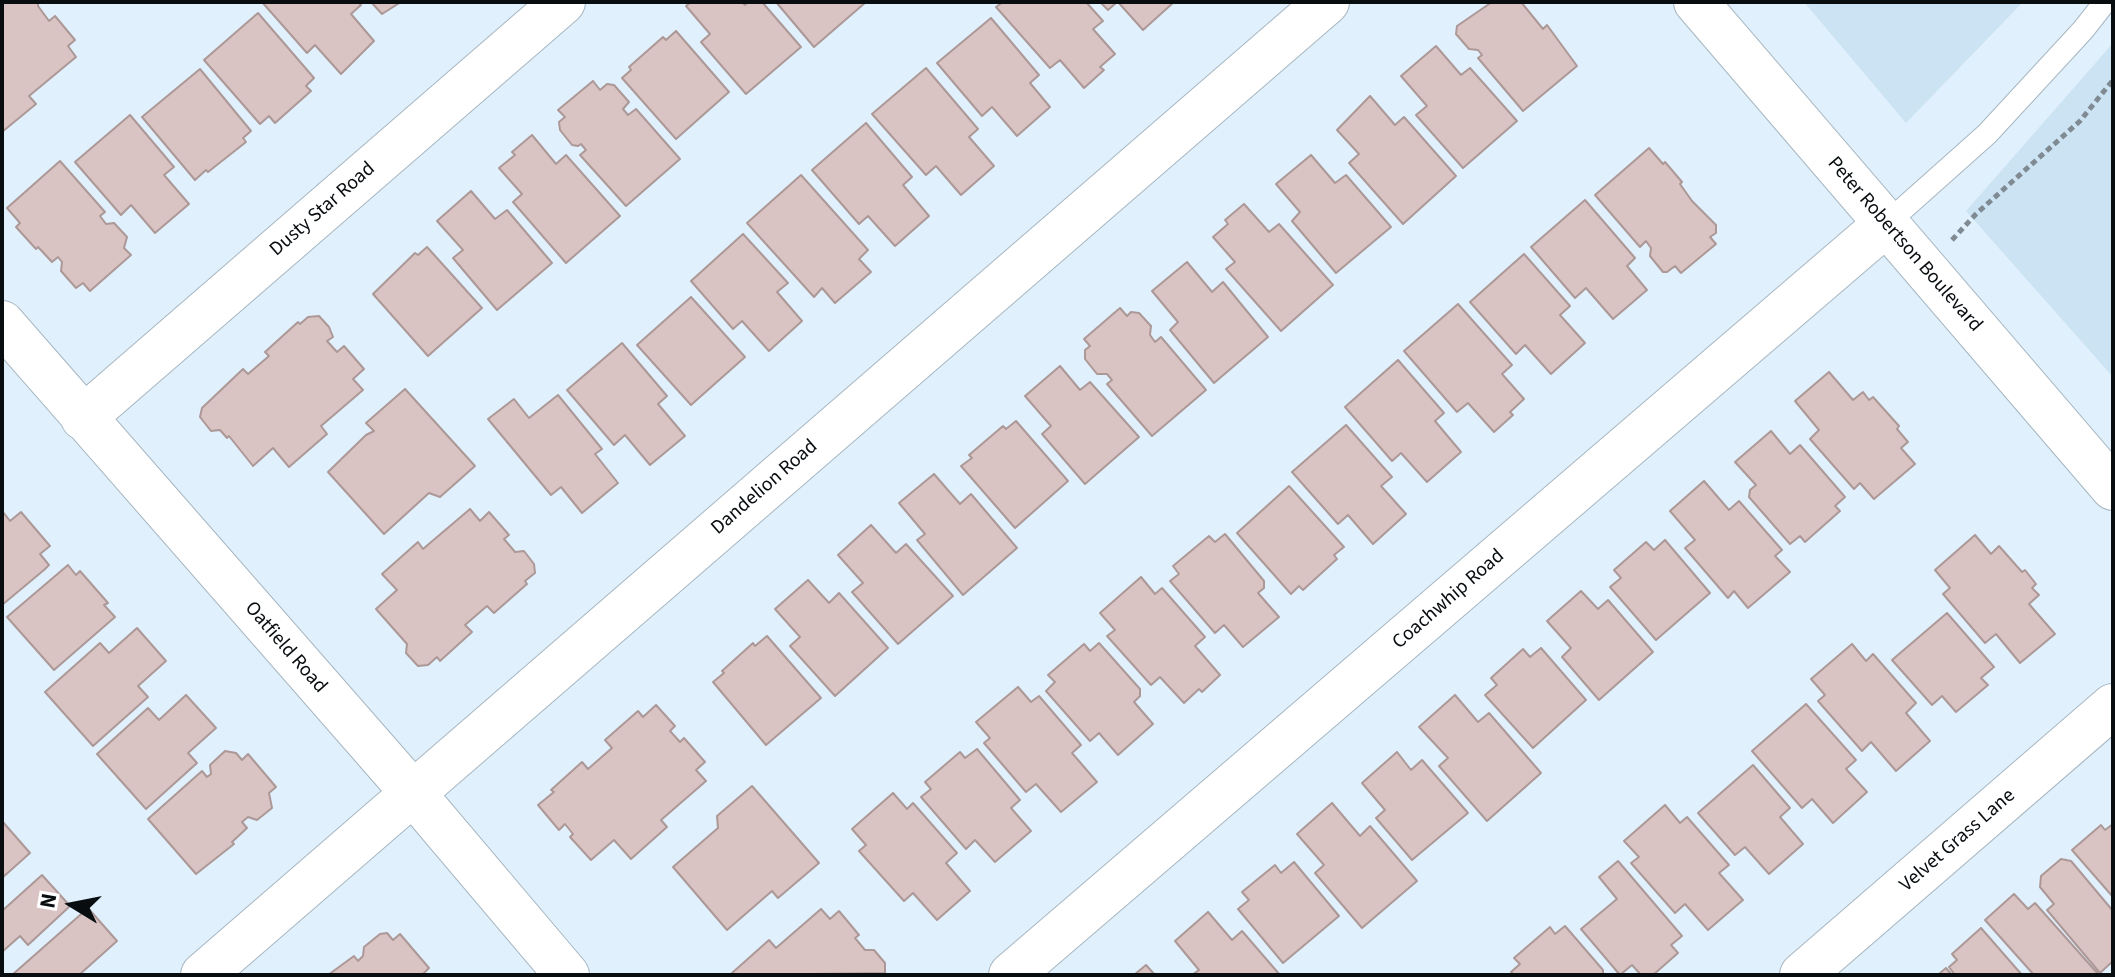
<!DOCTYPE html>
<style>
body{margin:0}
#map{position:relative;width:2115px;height:977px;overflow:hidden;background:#e0f0fc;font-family:"Source Sans 3",sans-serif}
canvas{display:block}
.frame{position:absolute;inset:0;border:4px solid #080d10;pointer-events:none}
.north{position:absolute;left:32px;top:865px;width:80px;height:80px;-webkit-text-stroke:6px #fff;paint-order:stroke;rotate:280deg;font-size:22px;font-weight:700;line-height:32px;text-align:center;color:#080d10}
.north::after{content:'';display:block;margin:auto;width:28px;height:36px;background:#080d10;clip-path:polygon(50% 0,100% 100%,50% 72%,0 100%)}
</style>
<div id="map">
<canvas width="2115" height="977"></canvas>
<div class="frame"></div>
<div class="north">N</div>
</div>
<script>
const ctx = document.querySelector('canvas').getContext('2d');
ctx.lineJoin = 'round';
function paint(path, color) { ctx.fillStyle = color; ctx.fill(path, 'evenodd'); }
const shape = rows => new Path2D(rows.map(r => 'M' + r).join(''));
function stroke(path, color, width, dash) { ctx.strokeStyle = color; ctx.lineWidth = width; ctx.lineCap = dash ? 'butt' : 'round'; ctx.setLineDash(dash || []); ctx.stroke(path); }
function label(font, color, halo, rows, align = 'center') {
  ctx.font = font + ' "Source Sans 3",sans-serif'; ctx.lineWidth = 6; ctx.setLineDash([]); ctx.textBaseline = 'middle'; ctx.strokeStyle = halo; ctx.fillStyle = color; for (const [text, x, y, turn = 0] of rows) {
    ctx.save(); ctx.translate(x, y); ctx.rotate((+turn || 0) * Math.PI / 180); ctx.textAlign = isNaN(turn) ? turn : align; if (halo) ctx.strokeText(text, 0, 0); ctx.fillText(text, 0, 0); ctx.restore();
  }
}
paint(shape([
 [1804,2,2023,2,1906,123],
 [2113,43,2113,377,1966,211]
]), '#cce3f3');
const building = shape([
 [2,2,38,2,38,6,49,21,55,16,75,40,68,46,76,57,29,96,36,104,2,132,2,2],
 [262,2,358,2,361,5,351,14,374,41,341,74,315,45,307,53,262,2],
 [371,2,401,2,382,14,371,2],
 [691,2,742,2,745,5,748,2,762,2,801,47,746,94,701,42,710,34,686,6,691,2],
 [776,2,866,2,814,47,776,2],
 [1003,2,1086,2,1103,21,1093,29,1115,54,1100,67,1104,70,1084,88,1060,60,1050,68,996,7,1003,2],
 [1100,2,1117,2,1108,10,1100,2],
 [1118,2,1174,2,1143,30,1118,2],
 [1492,2,1521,2,1543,29,1547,25,1577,66,1523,111,1478,58,1482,55,1478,50,1469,49,1456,34,1457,26,1492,2],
 [258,13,314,78,306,86,311,91,275,123,269,116,260,124,204,60,258,13],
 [991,18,1039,75,1030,83,1050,107,1017,136,992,107,982,116,937,63,991,18],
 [676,31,729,92,676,139,622,78,631,70,629,67,663,37,666,40,676,31],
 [1436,46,1461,75,1470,68,1517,121,1463,168,1416,115,1427,106,1401,76,1436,46],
 [926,68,978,129,969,137,994,166,961,195,936,166,926,175,872,114,926,68],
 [200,69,251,131,243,138,246,142,208,172,206,170,195,180,142,117,200,69],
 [593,81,600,90,607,84,614,85,629,102,623,109,628,115,636,109,680,159,626,206,580,155,586,150,581,144,578,146,572,145,560,130,559,122,565,117,558,110,593,81],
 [1370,96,1395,125,1404,117,1456,176,1403,224,1349,163,1359,154,1337,130,1370,96],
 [130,115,174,167,164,175,189,204,155,233,131,205,121,215,75,162,130,115],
 [866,123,912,177,903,185,929,216,895,246,868,216,859,224,812,170,866,123],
 [532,135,556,164,566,155,620,216,566,263,513,202,522,194,499,168,515,155,512,152,532,135],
 [1649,148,1663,164,1665,162,1682,182,1680,184,1692,201,1716,225,1716,233,1710,237,1716,244,1681,273,1675,266,1667,272,1663,272,1650,256,1651,248,1646,241,1640,247,1595,195,1649,148],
 [1311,155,1335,183,1346,175,1391,227,1336,273,1292,221,1300,212,1276,184,1311,155],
 [60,161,105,212,100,216,106,224,114,223,127,237,124,248,131,255,90,291,83,283,76,288,61,271,62,262,58,257,52,262,38,247,36,249,16,227,20,223,7,208,60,161],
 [801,175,868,250,859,259,871,272,835,303,822,288,814,297,747,223,801,175],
 [471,191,495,219,507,210,552,263,497,310,453,258,463,250,437,221,471,191],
 [1585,200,1635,258,1627,266,1647,290,1613,319,1586,288,1575,298,1531,247,1585,200],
 [1244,204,1269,232,1279,224,1333,285,1281,331,1226,269,1235,262,1213,237,1228,224,1225,220,1244,204],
 [743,234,788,283,777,292,802,321,769,351,742,321,733,329,691,281,743,234],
 [427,247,482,308,428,356,373,294,415,253,418,255,427,247],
 [1524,254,1570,306,1560,315,1585,343,1551,374,1525,345,1516,354,1470,302,1524,254],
 [1187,262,1212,292,1223,282,1268,337,1214,383,1170,330,1178,322,1152,291,1187,262],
 [691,297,745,357,691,405,637,345,691,297],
 [1458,304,1512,365,1502,374,1524,399,1510,412,1513,415,1494,432,1468,403,1457,412,1404,351,1458,304],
 [1120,308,1127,316,1131,312,1139,313,1151,326,1150,335,1155,342,1161,337,1206,390,1152,436,1107,384,1112,380,1107,374,1097,374,1085,359,1085,350,1090,346,1084,339,1120,308],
 [319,316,329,327,333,337,327,341,337,352,344,346,364,369,353,379,363,390,321,426,327,434,289,467,273,448,253,466,229,436,227,438,220,430,211,431,200,417,202,408,243,369,248,374,269,356,265,352,298,322,300,324,308,317,319,316],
 [622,343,667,396,658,404,685,436,650,465,625,435,614,445,567,390,622,343],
 [1398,360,1444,413,1435,421,1461,452,1427,482,1401,453,1392,461,1345,407,1398,360],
 [1060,366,1080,390,1090,382,1139,437,1085,484,1042,434,1051,426,1025,396,1060,366],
 [1829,372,1853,400,1863,392,1869,400,1873,397,1899,426,1897,429,1908,442,1901,448,1915,464,1874,499,1860,483,1854,489,1810,439,1819,430,1795,401,1829,372],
 [405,389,475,466,440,497,429,493,384,534,328,472,366,435,374,431,366,423,405,389],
 [558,395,602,449,595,454,618,483,582,513,561,487,551,495,488,419,514,399,529,418,558,395],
 [1016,421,1068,481,1015,528,961,466,972,458,969,455,1003,426,1006,429,1016,421],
 [1346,425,1392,477,1381,486,1406,514,1373,544,1348,515,1338,524,1292,472,1346,425],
 [1771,431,1790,454,1800,445,1845,497,1835,506,1840,511,1805,542,1800,536,1790,544,1749,497,1750,490,1756,485,1735,462,1771,431],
 [934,474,960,504,971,494,1017,548,963,595,917,540,925,534,899,503,934,474],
 [1704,481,1729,510,1739,501,1782,550,1775,556,1790,572,1748,608,1734,591,1728,598,1685,548,1695,540,1670,511,1704,481],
 [1289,486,1344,547,1334,555,1337,559,1303,590,1299,586,1291,594,1237,533,1289,486],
 [470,509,480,521,489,512,509,535,504,539,515,552,524,551,534,564,535,573,525,581,527,584,494,613,487,606,465,625,472,632,440,661,437,657,428,665,418,666,406,653,407,644,376,609,397,590,382,574,418,542,423,549,470,509],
 [3,512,10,521,21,512,50,546,40,554,49,565,44,570,2,605,3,512],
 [871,525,896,553,906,544,953,596,898,644,852,592,863,583,838,555,871,525],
 [1225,534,1264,581,1264,588,1258,593,1279,617,1243,647,1224,625,1215,633,1170,581,1179,574,1173,566,1209,536,1215,542,1225,534],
 [1975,535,1991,554,1999,546,2022,572,2025,570,2036,584,2032,588,2039,595,2029,604,2055,634,2020,663,1996,634,1985,643,1943,594,1950,588,1935,570,1975,535],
 [1665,540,1710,593,1656,640,1610,587,1621,578,1614,570,1646,542,1654,550,1665,540],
 [68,565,76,575,80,571,108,603,104,605,115,617,54,670,7,617,68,565],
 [1141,577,1155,594,1162,588,1205,637,1195,646,1220,675,1202,692,1199,689,1184,703,1160,677,1151,685,1107,636,1115,630,1100,613,1141,577],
 [808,580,829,603,839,593,888,648,835,696,790,646,800,637,775,609,808,580],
 [1581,591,1598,609,1608,600,1653,652,1599,700,1562,657,1571,648,1547,621,1581,591],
 [1947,613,1994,667,1981,678,1988,685,1956,712,1942,696,1932,705,1892,660,1947,613],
 [137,628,166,661,138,686,148,697,93,746,45,692,100,643,109,653,137,628],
 [767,636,821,698,766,745,713,682,724,673,722,671,753,643,755,646,767,636],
 [1099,643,1140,689,1140,696,1134,702,1153,724,1118,755,1099,733,1090,741,1046,691,1055,682,1048,675,1084,644,1090,651,1099,643],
 [1852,644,1866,661,1873,654,1916,703,1906,713,1930,741,1896,771,1871,742,1862,751,1818,701,1825,695,1811,679,1852,644],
 [1541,648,1586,700,1533,748,1485,695,1497,685,1491,678,1523,649,1530,657,1541,648],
 [1018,687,1031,702,1039,696,1081,745,1072,753,1097,782,1061,812,1036,784,1026,792,984,743,990,738,976,722,1018,687],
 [186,695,216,728,188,753,197,763,146,809,97,754,148,708,159,720,186,695],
 [1455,695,1478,722,1489,713,1541,773,1487,821,1439,766,1448,758,1419,727,1455,695],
 [1806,704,1856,760,1846,769,1867,792,1833,823,1812,799,1802,808,1752,751,1806,704],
 [656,705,675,726,670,731,680,742,684,738,705,762,696,770,706,781,661,820,667,827,631,859,614,840,591,860,570,837,573,834,565,824,559,830,538,805,554,792,551,790,582,762,588,769,612,748,605,740,638,711,643,717,656,705],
 [977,749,1020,800,1011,808,1031,831,995,862,975,840,966,849,921,797,931,789,925,782,960,752,965,758,977,749],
 [225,751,236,753,242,760,248,754,276,787,269,793,272,808,257,820,248,817,242,822,247,828,232,842,234,844,196,874,148,819,202,771,207,777,211,774,210,765,225,751],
 [1397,752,1411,770,1422,760,1468,813,1412,860,1376,818,1385,810,1362,783,1397,752],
 [1753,765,1790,808,1780,817,1803,844,1769,874,1745,847,1735,855,1698,813,1753,765],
 [752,786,819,863,778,898,772,891,727,930,673,867,718,828,717,816,752,786],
 [893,793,907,809,913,803,957,853,946,863,970,891,937,920,913,893,904,901,859,851,866,845,852,829,893,793],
 [1332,803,1360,836,1370,826,1417,881,1362,928,1315,873,1324,865,1297,834,1332,803],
 [1665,805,1680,823,1687,817,1729,865,1719,873,1743,900,1708,930,1685,904,1675,913,1631,863,1639,857,1624,841,1665,805],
 [2,821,30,853,2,878,2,821],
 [2113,824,2113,897,2072,850,2101,825,2105,830,2113,824],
 [2061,859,2071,861,2113,911,2113,961,2100,973,2047,910,2054,904,2040,887,2041,876,2061,859],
 [1618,861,1682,936,1671,945,1678,953,1653,975,1641,975,1632,965,1620,975,1581,929,1617,899,1599,877,1618,861],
 [1294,862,1339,916,1283,963,1238,909,1249,900,1242,892,1275,865,1281,873,1294,862],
 [42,875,70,906,28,945,20,936,2,952,2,911,42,875],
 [2014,894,2028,909,2035,903,2099,975,2034,975,1985,920,2014,894],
 [88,908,117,941,79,975,12,975,88,908],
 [821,909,830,919,839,911,859,935,855,938,865,950,874,950,885,963,885,973,734,975,732,973,769,940,776,948,821,909],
 [1208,912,1232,940,1242,931,1280,975,1192,975,1199,970,1175,941,1208,912],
 [1565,926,1603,970,1603,975,1514,975,1511,972,1520,964,1514,958,1550,927,1555,934,1565,926],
 [1981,928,2022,975,1955,975,1949,967,1957,960,1952,954,1981,928],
 [387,933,393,940,400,934,429,968,422,975,328,975,354,956,358,961,363,956,364,947,380,934,387,933],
 [1146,965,1155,975,1134,975,1146,965],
 [1946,968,1952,975,1928,975,1939,974,1946,968]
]);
paint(building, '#d9c4c3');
stroke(building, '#ac9897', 2);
const lane = shape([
 [1886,224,1987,134,2083,30,2105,2]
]);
const street = shape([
 [2,323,413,793,567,975],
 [83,418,563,2],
 [203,975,1327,2],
 [1011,975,1886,224],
 [1802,975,2113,706]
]);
const secondary = shape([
 [1696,2,2113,488]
]);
stroke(lane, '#a7b7c2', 24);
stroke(street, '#a7b7c2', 46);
stroke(secondary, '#a7b7c2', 46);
stroke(shape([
 [1952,240,1976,214,2080,121,2113,80]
]), '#7f8a92', 5, [6, 4]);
stroke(lane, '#fff', 22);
stroke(street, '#fff', 44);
stroke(secondary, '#fff', 44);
label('20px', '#080d10', '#fff', [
 ["Dusty Star Road",323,210,-41],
 ["Peter Robertson Boulevard",1904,245,49],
 ["Dandelion Road",765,488,-41],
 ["Coachwhip Road",1449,600,-41],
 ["Oatfield Road",285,648,49],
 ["Velvet Grass Lane",1958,841,-41]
]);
</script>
